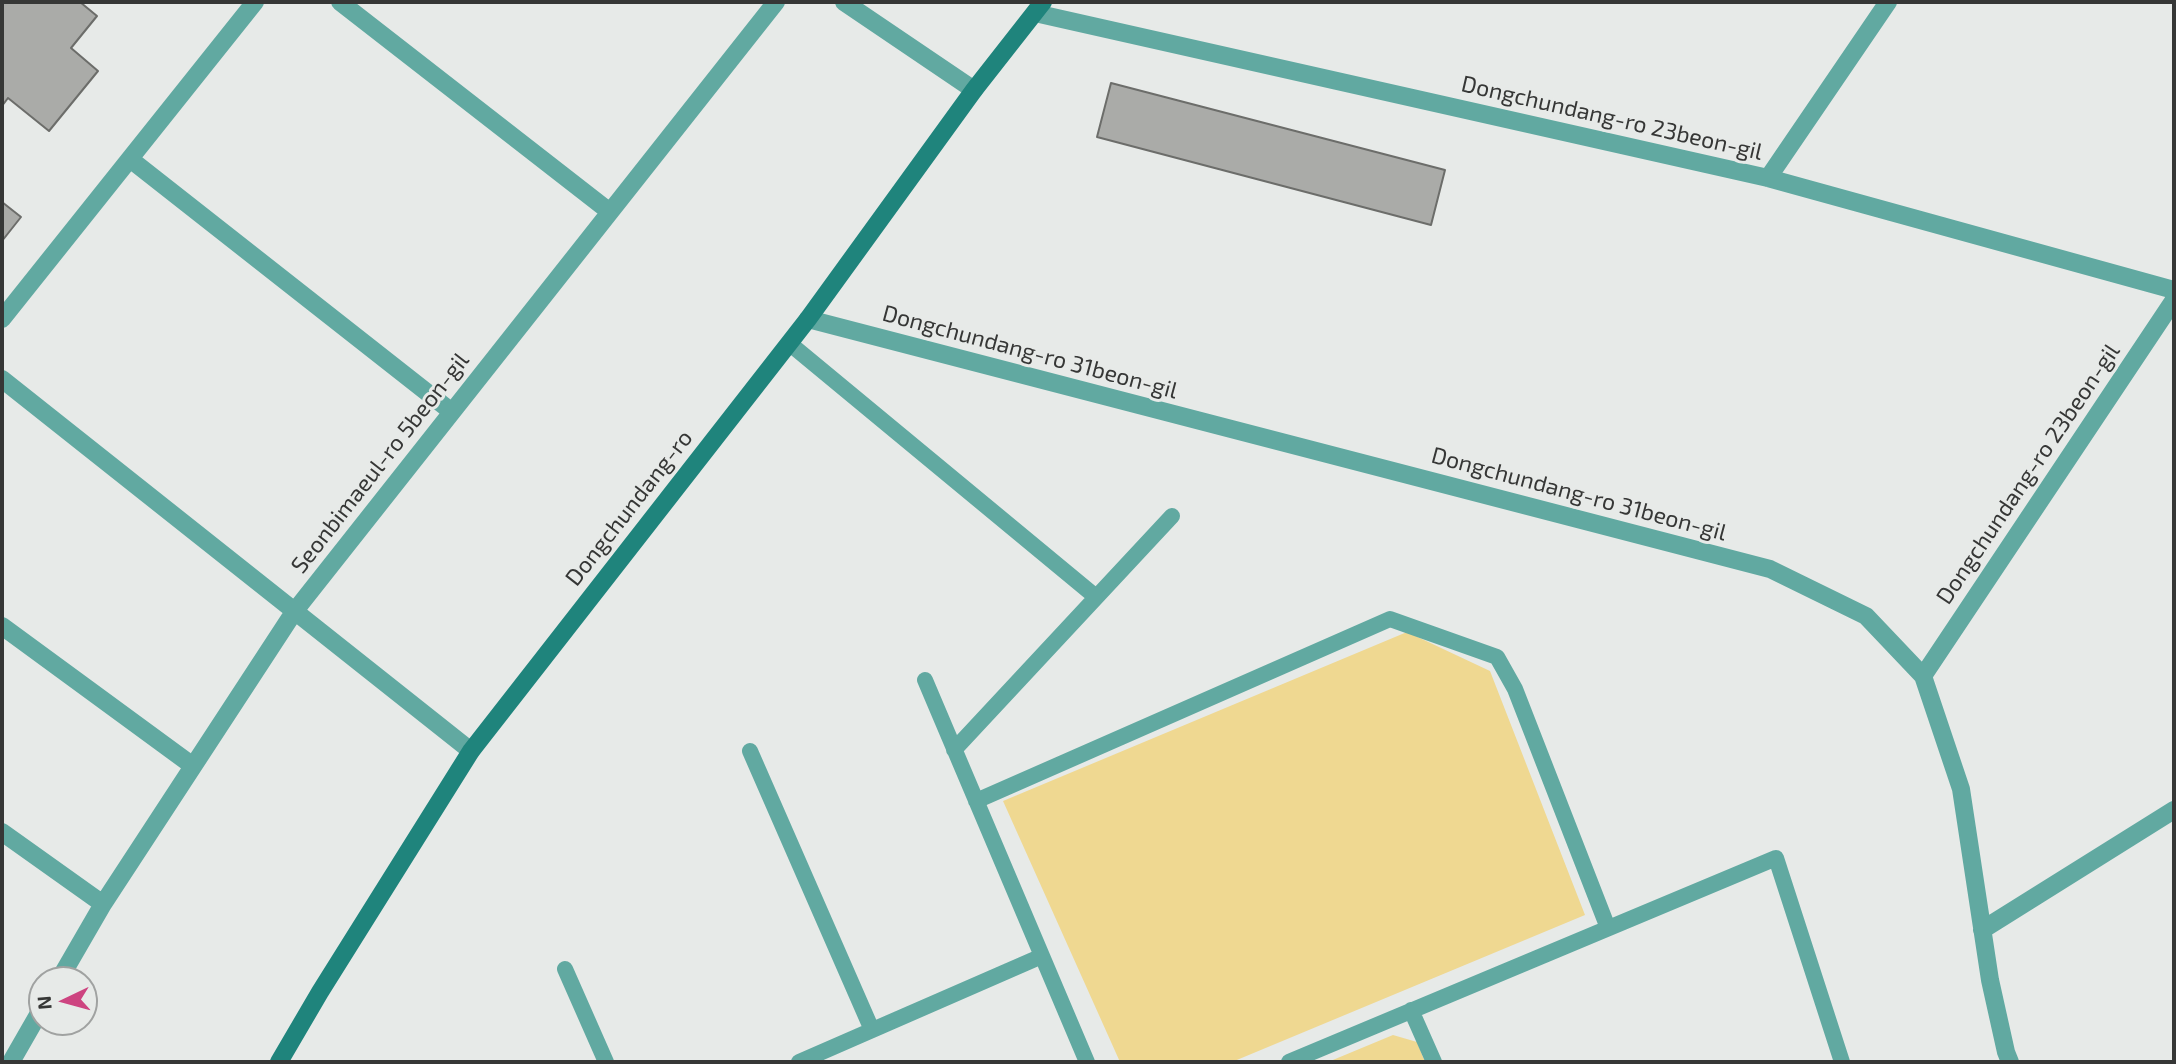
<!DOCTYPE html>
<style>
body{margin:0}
#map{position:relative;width:2176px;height:1064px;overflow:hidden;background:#e7eae8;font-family:"Exo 2",sans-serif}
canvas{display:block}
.frame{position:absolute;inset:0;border:4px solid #363736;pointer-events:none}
.north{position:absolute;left:28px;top:966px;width:70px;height:70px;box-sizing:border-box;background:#e7eae8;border:2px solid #a0a2a1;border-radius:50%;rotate:265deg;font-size:19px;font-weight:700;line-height:28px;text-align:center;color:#363736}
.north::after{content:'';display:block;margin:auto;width:24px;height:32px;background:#cd4480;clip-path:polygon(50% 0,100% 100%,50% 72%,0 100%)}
</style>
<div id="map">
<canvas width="2176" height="1064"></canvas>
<div class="frame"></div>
<div class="north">N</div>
</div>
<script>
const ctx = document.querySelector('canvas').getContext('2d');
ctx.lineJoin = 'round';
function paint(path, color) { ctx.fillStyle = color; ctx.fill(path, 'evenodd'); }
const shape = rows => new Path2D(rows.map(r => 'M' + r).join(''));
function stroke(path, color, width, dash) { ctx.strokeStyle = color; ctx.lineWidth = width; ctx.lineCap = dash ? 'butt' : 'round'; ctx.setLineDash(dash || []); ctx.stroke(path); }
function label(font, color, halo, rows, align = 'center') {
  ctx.font = font + ' "Exo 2",sans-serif'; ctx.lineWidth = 6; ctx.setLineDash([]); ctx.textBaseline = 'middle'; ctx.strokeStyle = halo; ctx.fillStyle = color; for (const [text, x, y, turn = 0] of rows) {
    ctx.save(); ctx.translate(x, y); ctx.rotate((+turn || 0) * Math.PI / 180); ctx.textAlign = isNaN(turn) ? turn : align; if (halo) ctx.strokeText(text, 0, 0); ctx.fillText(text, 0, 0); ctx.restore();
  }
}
paint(shape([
 [1407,632,1490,671,1585,915,1232,1062,1120,1062,1003,801],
 [1393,1035,1417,1042,1425,1062,1328,1062]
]), '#efd891');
const building = shape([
 [2,2,80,2,97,16,71,48,98,71,49,131,8,98,2,106,2,2],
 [1111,83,1445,170,1431,225,1097,137,1111,83],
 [2,202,21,217,2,241,2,202]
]);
paint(building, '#aaaba8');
stroke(building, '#6c6d6a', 2);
stroke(shape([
 [789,343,1096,597],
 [925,680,1087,1062],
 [954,750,1172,516],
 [750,751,872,1030],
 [976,801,1390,619,1497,657,1515,689,1608,928],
 [565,969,606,1062],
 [1411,1010,1434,1062],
 [799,1062,1042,956],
 [1289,1062,1776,858,1842,1062]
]), '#61a9a1', 16);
stroke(shape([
 [340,2,610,212],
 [844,2,974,90],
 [1035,13,1768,178,2174,290],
 [130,159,452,412],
 [1768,178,1888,2],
 [2,319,255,2],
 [808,319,1770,569,1866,616,1923,676,1961,789,1990,980,2006,1052,2010,1062],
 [2,379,471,751],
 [2,626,193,766],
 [1923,676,2174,300],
 [2,832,103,904],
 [1982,930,2174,810],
 [59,980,103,904,294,612,776,2],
 [11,1062,42,1008]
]), '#61a9a1', 18);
stroke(shape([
 [279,1062,320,992,471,751,808,319,974,90,1043,2]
]), '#1f847c', 18);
label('23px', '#363736', '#e7eae8', [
 ["Dongchundang-ro 23beon-gil",1612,118,13],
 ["Dongchundang-ro 31beon-gil",1030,352,15],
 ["Seonbimaeul-ro 5beon-gil",380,463,-52],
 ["Dongchundang-ro 23beon-gil",2028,474,-56],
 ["Dongchundang-ro 31beon-gil",1579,494,15],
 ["Dongchundang-ro",629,508,-52]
]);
</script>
